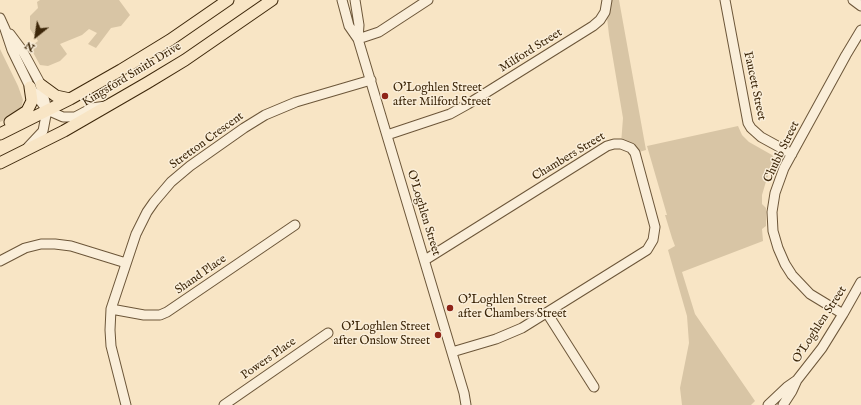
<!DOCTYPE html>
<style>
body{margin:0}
#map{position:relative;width:861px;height:405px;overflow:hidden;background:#f8e5c5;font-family:"IM FELL English",serif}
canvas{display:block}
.north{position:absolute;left:16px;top:16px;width:40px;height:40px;-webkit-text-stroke:3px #faeed9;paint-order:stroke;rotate:210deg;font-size:11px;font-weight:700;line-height:16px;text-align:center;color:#3d270a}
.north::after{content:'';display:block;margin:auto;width:14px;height:18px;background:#3d270a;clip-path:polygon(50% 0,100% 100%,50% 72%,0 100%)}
</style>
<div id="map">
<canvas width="861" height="405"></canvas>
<div class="north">N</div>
</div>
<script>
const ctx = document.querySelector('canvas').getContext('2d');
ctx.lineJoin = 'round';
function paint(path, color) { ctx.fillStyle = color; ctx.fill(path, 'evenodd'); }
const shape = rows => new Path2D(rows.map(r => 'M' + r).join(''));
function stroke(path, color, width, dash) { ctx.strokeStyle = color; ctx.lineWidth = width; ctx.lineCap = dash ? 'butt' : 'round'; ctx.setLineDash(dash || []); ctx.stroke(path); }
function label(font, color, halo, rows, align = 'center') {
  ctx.font = font + ' "IM FELL English",serif'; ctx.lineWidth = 3; ctx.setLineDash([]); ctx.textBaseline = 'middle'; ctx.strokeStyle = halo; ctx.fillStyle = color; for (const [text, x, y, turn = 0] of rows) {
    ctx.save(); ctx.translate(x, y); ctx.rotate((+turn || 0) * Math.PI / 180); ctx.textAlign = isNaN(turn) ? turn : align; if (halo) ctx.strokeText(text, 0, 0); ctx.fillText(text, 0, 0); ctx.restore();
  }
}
paint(shape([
 [40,0,119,0,130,15,121,26,111,28,96,48,88,44,97,33,89,29,82,35,60,44,67,54,60,61,48,66,40,65,30,47,38,41,30,29,30,16,38,8,37,2],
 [605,0,619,0,646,150,639,152,637,158,621,144,623,118,609,35],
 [0,49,18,86,23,100,21,109,12,117,0,122],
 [738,126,742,135,749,142,772,155,774,158,774,162,767,178,762,195,762,204,766,208,766,226,762,229,763,241,682,272,695,314,755,401,751,405,682,405,680,388,689,343,687,316,668,250,675,246,672,238,665,215,667,215,647,146]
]), '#d8c5a5');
const minor = shape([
 [342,0,349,26,358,39,464,393,466,405],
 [355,0,359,25,358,39],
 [725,0,748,123,751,128,761,137,792,154],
 [853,0,861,6],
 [0,18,5,29,12,50,30,87,47,110,63,117,75,117,92,108,106,106],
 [10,34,22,50,41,85,47,110,43,131,28,147],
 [358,39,379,32,428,0],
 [387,135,450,114,468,104,593,26,600,20,605,12,607,0],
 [425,260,607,146,614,144,621,144,631,148,635,153,655,227,653,240,647,250,522,328,496,339,452,352],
 [0,261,25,248,41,244,55,244,71,246,126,263],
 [111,309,144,315,160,315,167,312,295,225],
 [547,313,594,387],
 [843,314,810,294,792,275,785,264,778,248,773,231,772,212,775,193,784,168,846,55,861,30],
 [126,405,111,346,110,330,111,309,136,234,147,212,154,202,171,182,190,166,244,128,265,115,296,102,371,80],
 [224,405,328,333],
 [768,405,787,387,797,380],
 [783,405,792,391,797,380,822,348,843,314,861,282]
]);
const major = shape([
 [41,85,56,96,70,99],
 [10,122,27,111,32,101,30,87],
 [0,134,70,99,121,70,170,40,228,0],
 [0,163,64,131,147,83,185,60,272,0]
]);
stroke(minor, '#6c5639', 11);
stroke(major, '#3d270a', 13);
stroke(minor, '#faeed9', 9);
stroke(major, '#f8e5c5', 11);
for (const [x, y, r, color] of [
 [385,96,4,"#8f2418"],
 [450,308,4,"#8f2418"],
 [438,335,4,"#8f2418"]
]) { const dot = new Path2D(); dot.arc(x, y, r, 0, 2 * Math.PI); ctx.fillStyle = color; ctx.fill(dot); stroke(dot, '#faeed9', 1.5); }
label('12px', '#3d270a', '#faeed9', [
 ["Milford Street",531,51,-32],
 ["Kingsford Smith Drive",132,75,-31],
 ["Faucett Street",754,86,78],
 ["Stretton Crescent",207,141,-36],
 ["Chubb Street",782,152,-64],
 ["Chambers Street",569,157,-31],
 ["O'Loghlen Street",423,213,73],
 ["Shand Place",201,275,-35],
 ["O'Loghlen Street",820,325,-57],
 ["Powers Place",269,359,-35]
]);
label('12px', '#3d270a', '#faeed9', [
 ["O'Loghlen Street",393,89],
 ["after Milford Street",393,103],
 ["O'Loghlen Street",458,301],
 ["after Chambers Street",458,315],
 ["O'Loghlen Street",430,328,"right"],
 ["after Onslow Street",430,342,"right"]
], 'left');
</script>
